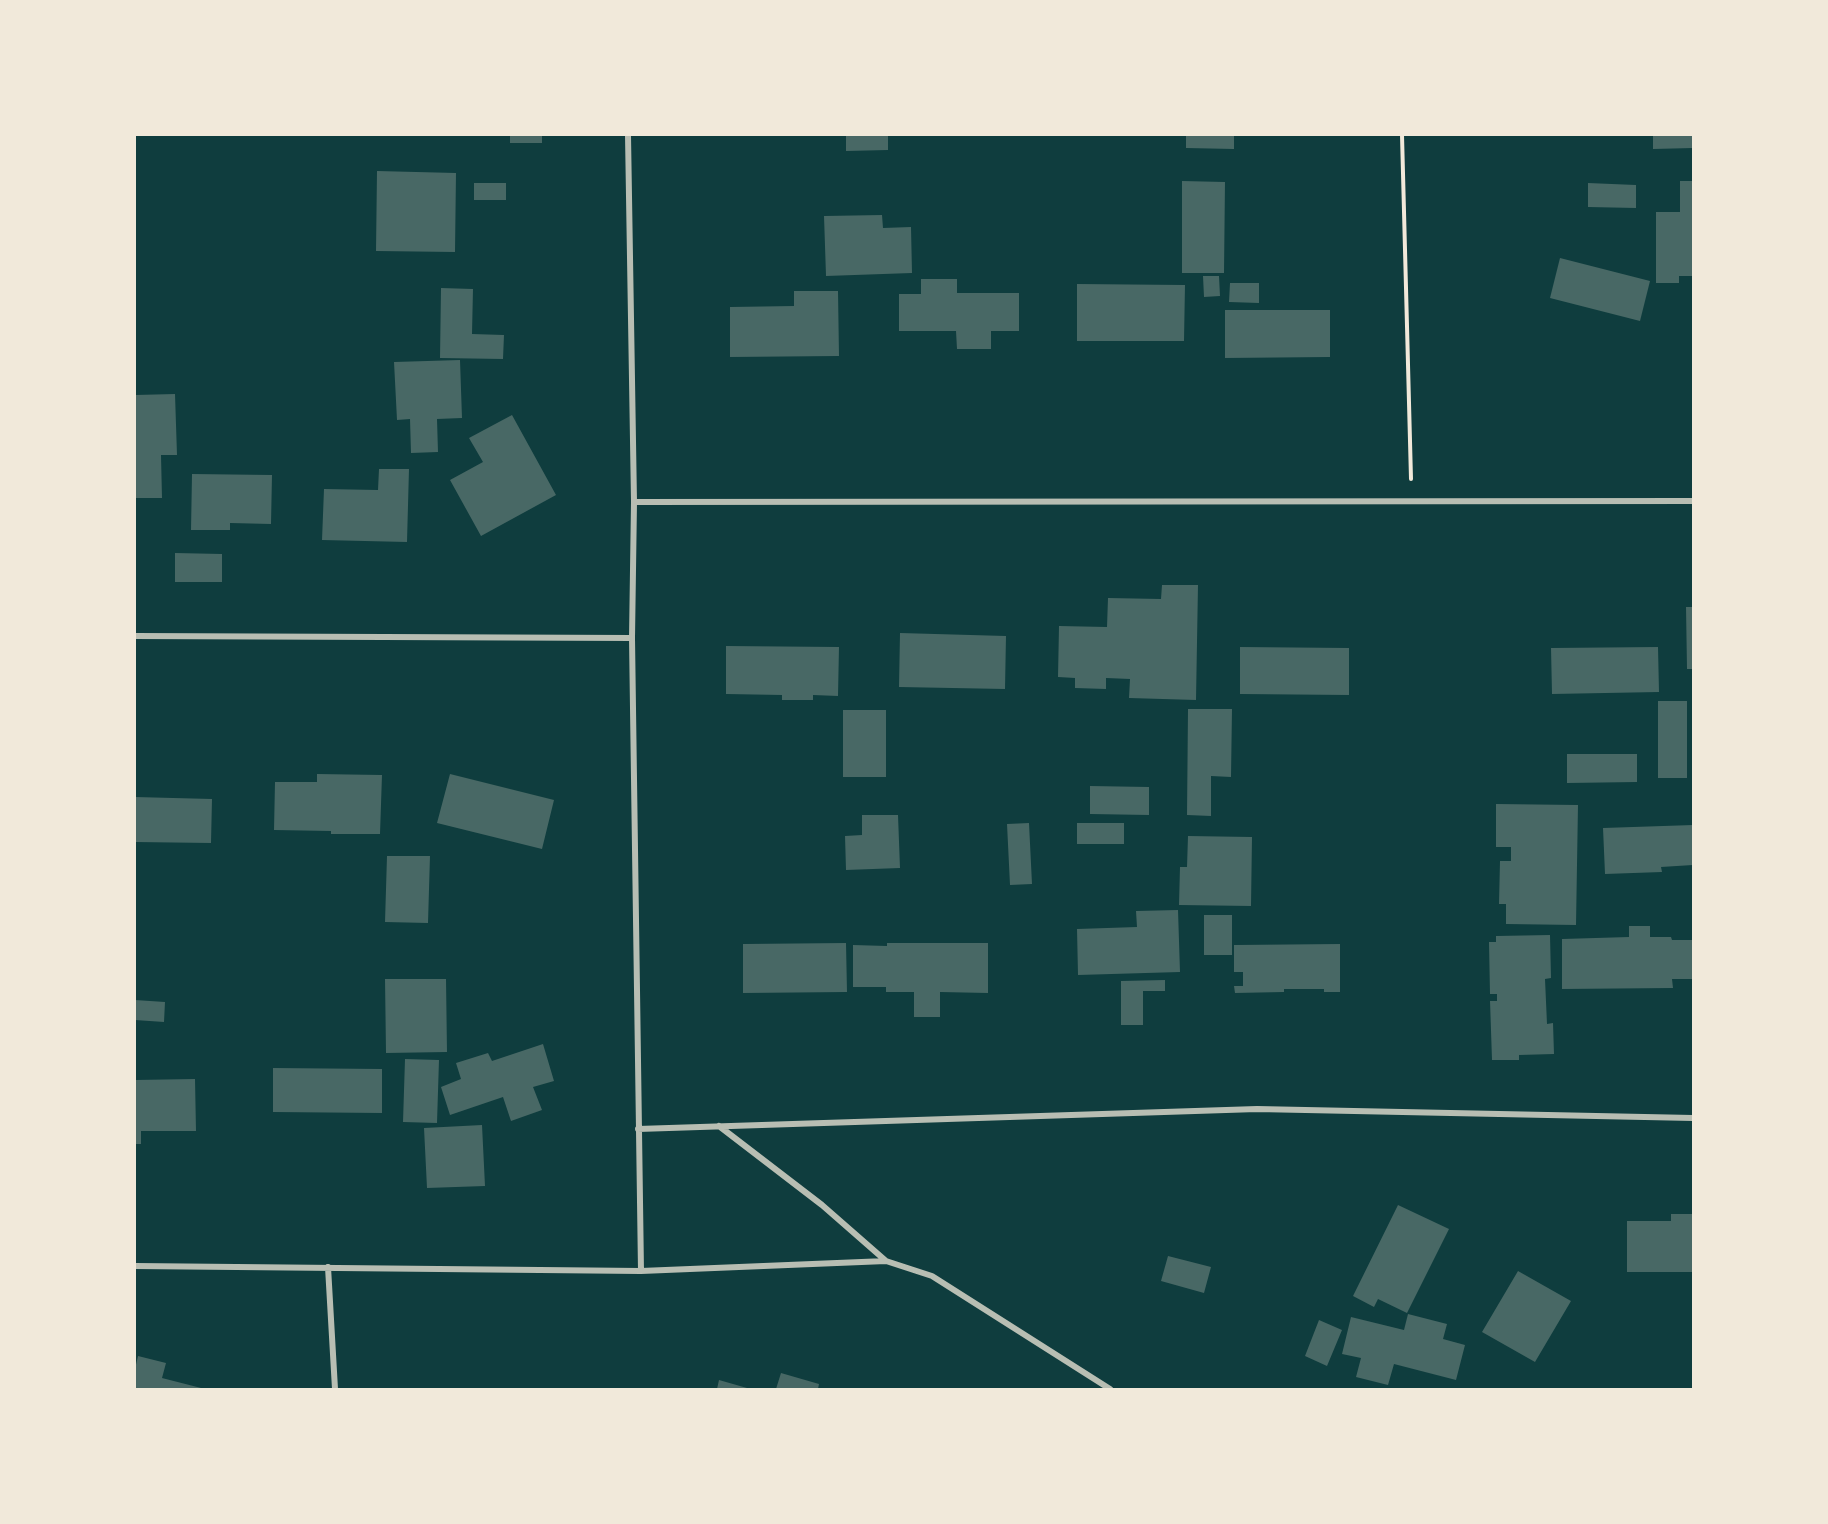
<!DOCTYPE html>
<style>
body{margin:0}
#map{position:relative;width:1828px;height:1524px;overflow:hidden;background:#0f3d3e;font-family:"Nunito Sans",sans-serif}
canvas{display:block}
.frame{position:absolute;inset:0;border:136px solid #f1e9da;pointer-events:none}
</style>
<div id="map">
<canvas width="1828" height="1524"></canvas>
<div class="frame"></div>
</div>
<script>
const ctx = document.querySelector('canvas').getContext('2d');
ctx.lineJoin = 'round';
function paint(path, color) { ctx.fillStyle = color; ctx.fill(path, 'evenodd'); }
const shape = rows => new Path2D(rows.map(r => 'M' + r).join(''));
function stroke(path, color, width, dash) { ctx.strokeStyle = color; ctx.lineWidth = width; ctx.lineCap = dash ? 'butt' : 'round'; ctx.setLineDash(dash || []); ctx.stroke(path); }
paint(shape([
 [510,135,542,135,542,143,510,143],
 [846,135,888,135,888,150,846,151],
 [1186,135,1234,135,1234,149,1186,148],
 [1653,135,1693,135,1693,148,1653,149],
 [377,171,456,173,455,252,376,251],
 [1182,181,1225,182,1224,273,1182,273],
 [1680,181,1693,181,1693,276,1679,276,1679,283,1656,283,1656,212,1680,212],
 [474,183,506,183,506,200,474,200],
 [1588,183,1636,185,1636,208,1588,207],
 [882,215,883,228,911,227,912,273,826,276,824,216],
 [1560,258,1650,281,1640,321,1550,298],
 [1203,276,1219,276,1220,296,1204,297],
 [921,279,957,279,957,293,1019,293,1019,331,991,331,991,349,957,349,956,331,899,331,899,294,921,294],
 [1230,283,1259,283,1259,303,1229,302],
 [1077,284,1185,285,1184,341,1077,341],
 [441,288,473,289,472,334,504,335,503,359,440,358],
 [794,291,838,291,839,356,730,357,730,307,794,306],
 [1225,310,1330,310,1330,357,1225,358],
 [460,360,462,418,437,419,438,452,411,453,410,419,397,420,394,362],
 [175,394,177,455,161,455,162,498,136,498,135,395],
 [512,415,556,495,481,536,450,480,483,462,469,438],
 [379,469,409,469,407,542,322,540,324,489,378,490],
 [192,474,272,475,271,524,230,523,230,530,191,530],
 [175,553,222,554,222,582,175,582],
 [1162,585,1198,585,1196,700,1129,698,1130,679,1106,678,1106,689,1075,688,1075,678,1058,677,1059,626,1107,627,1108,598,1161,599],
 [1686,607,1693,607,1693,669,1687,669],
 [900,633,1006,636,1005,689,899,687],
 [726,646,839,647,838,696,813,695,813,700,782,700,782,695,726,694],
 [1240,647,1349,648,1349,695,1240,694],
 [1658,647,1659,692,1552,694,1551,648],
 [1658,701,1687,701,1687,778,1658,778],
 [1188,709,1232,709,1231,777,1211,776,1211,816,1187,815],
 [843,710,886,710,886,777,843,777],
 [1567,754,1637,754,1637,782,1567,783],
 [317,774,382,775,380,834,331,834,331,831,274,830,275,782,317,782],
 [450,774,554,800,542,849,437,823],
 [1090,786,1149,787,1149,815,1090,814],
 [135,797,212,799,211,843,135,842],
 [1496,804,1578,805,1576,925,1506,924,1506,904,1499,904,1500,861,1511,861,1511,847,1496,847],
 [862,815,898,815,900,868,846,870,845,836,862,835],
 [1029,823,1032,884,1010,885,1007,824],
 [1077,823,1124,823,1124,844,1077,844],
 [1693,825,1693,865,1661,867,1662,872,1605,874,1603,828],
 [1188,836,1252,837,1251,906,1179,905,1180,867,1187,867],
 [387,856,430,856,428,923,385,922],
 [1178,910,1180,972,1078,975,1077,929,1137,927,1136,911],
 [1204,915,1232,915,1232,955,1204,955],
 [1629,926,1650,926,1650,937,1671,937,1672,940,1693,940,1693,979,1672,979,1673,988,1562,989,1562,939,1629,937],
 [1550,935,1551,978,1545,979,1547,1024,1553,1023,1554,1054,1519,1055,1519,1060,1492,1060,1490,1001,1497,1001,1497,994,1490,994,1489,942,1496,942,1496,936],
 [846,943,847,992,743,993,743,944],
 [887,943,988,943,988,993,940,992,940,1017,914,1017,914,992,886,992,886,987,853,987,853,945,887,946],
 [1340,944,1340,992,1324,992,1324,989,1284,989,1284,992,1235,993,1234,986,1243,986,1243,972,1234,972,1234,945],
 [385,979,446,979,447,1052,386,1053],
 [1165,980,1165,991,1143,991,1143,1025,1121,1025,1121,981],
 [135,1000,165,1002,164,1022,135,1020],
 [543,1044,554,1081,533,1087,542,1110,511,1121,503,1097,450,1115,441,1087,461,1079,456,1063,488,1053,492,1061],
 [405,1059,439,1060,437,1123,403,1122],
 [273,1068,382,1069,382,1113,273,1112],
 [195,1079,196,1131,141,1131,141,1144,135,1144,135,1080],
 [482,1125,485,1186,427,1188,424,1128],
 [1398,1205,1449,1229,1407,1313,1378,1299,1374,1307,1353,1296],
 [1671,1214,1693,1214,1693,1272,1627,1272,1627,1221,1671,1221],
 [1168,1256,1211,1267,1204,1293,1161,1281],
 [1518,1271,1571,1301,1535,1362,1482,1332],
 [1408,1314,1447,1324,1443,1339,1465,1345,1456,1380,1394,1364,1388,1385,1356,1377,1361,1358,1342,1354,1351,1317,1404,1330],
 [1319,1320,1342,1330,1327,1366,1305,1356],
 [138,1356,166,1363,162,1378,205,1389,135,1389,135,1369],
 [781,1373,819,1384,818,1389,776,1389],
 [719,1380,747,1388,747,1389,717,1389]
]), '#486865');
stroke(shape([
 [1402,135,1411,479]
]), '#f1e9da', 4);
stroke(shape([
 [628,135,634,502,632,638,641,1271],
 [634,502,1693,501],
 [135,636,632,638],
 [719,1126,822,1205,886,1261],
 [638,1129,1257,1109,1693,1118],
 [135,1266,641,1271,886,1261,932,1276,1110,1389],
 [328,1267,335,1389]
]), '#b8beb3', 6);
</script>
